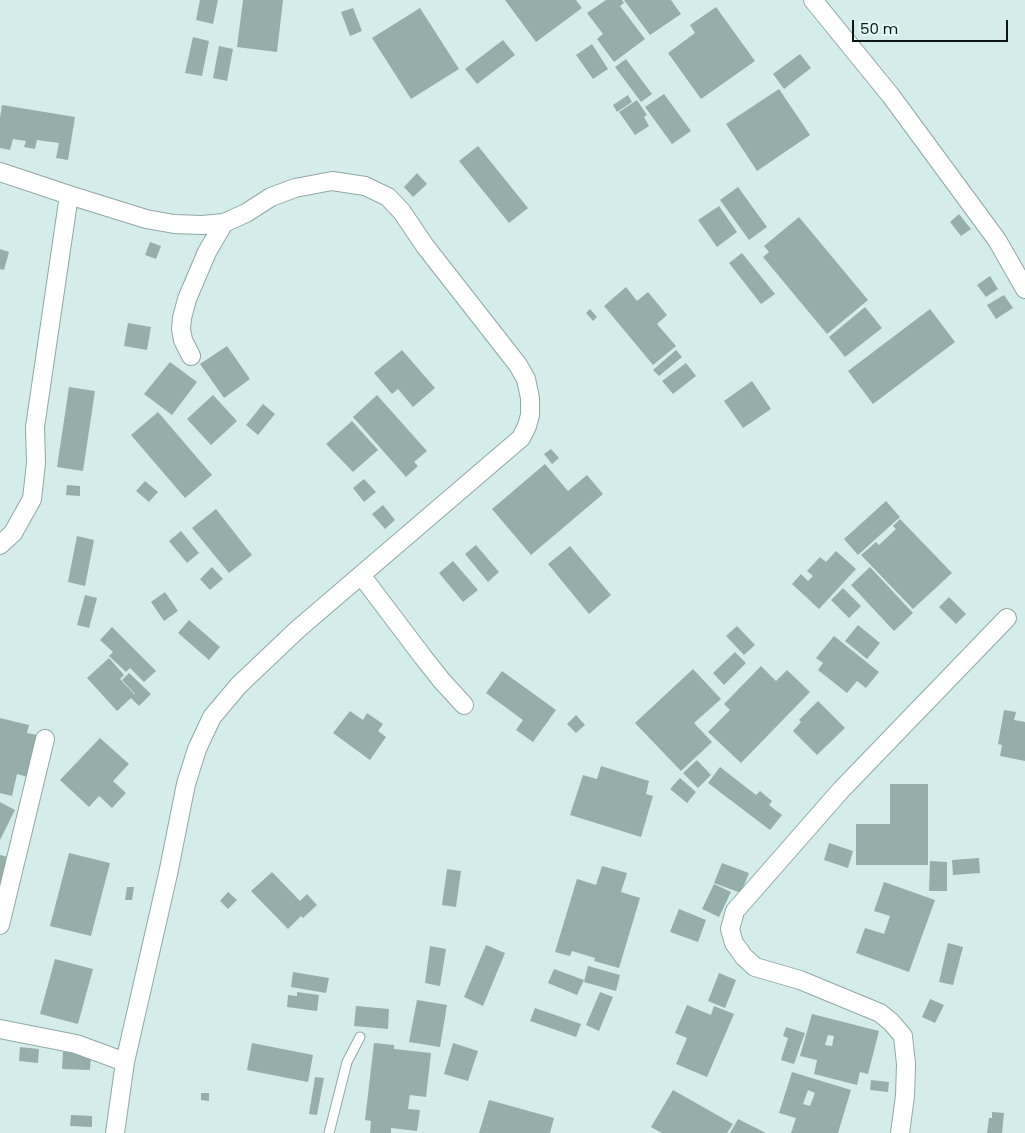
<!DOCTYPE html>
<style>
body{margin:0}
#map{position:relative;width:1025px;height:1133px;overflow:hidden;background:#d4edea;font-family:Poppins,sans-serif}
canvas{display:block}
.scale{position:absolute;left:852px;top:20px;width:156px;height:22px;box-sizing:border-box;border:2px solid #0d1615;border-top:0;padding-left:6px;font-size:15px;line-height:18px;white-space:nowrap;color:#0d1615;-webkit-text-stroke:4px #e1fbf7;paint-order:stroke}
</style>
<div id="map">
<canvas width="1025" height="1133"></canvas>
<div class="scale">50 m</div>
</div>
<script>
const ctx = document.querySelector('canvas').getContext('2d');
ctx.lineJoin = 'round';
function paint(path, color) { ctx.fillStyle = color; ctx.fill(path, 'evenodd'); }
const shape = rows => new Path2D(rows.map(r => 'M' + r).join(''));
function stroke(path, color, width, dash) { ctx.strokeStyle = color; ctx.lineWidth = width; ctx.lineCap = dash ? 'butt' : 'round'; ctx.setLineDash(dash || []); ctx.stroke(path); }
paint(shape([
 [200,0,218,0,213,24,196,20],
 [243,0,283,0,277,52,237,47],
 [505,0,576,0,582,8,536,42],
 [606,0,622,0,624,3,620,6,645,39,614,62,597,39,603,34,587,13],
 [624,0,671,0,681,14,650,35],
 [716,7,755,61,701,99,668,53,695,33,690,25],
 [353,8,362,31,350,36,341,12],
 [420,8,459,69,411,99,372,38],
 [193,37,209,41,202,76,185,73],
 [503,40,515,55,477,84,465,69],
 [592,44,608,69,593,79,576,55],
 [219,46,233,49,227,81,213,78],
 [800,54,811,68,784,89,773,74],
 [626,59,652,94,641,102,615,67],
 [779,89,810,135,757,171,726,124],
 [664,94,691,131,672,144,645,107],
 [628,95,632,102,617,112,613,105],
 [637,100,647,115,644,117,649,126,635,135,619,112],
 [2,105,75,117,68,160,56,158,59,143,37,140,35,149,24,147,26,141,13,139,10,150,0,148,0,118],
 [478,146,528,208,509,223,459,161],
 [417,173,427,184,413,197,404,187],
 [738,187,767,227,749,240,720,200],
 [719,206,737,232,717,247,698,220],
 [959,214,971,229,961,236,950,222],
 [799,217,868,300,827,334,763,257,769,252,764,246],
 [150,242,161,246,156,259,145,255],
 [0,249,9,252,4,270,0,269],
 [742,253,775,294,761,304,729,263],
 [990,276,998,289,986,297,977,285],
 [626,287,637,301,648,292,667,315,657,324,676,346,653,365,604,306],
 [1004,295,1013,308,996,319,987,305],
 [865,307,882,328,845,357,829,337],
 [590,309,597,317,593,321,586,313],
 [930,309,955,342,873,404,848,371],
 [128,323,151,327,147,350,124,346],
 [227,346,250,379,224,398,200,364],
 [402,350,435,388,413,407,398,389,392,394,374,373],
 [676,350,682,357,659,376,653,370],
 [170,362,197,382,172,415,144,394],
 [686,363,696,376,673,394,662,381],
 [752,381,771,409,743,428,724,401],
 [69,387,95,391,83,471,57,467],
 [213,395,237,421,211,445,187,419],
 [377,395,427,451,414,462,418,466,406,477,353,417],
 [263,404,275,414,258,435,246,425],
 [158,412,212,475,185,498,131,435],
 [352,421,378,450,353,472,326,444],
 [551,449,559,458,552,464,544,454],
 [545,464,568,491,587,475,603,494,531,555,492,509],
 [364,479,376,492,364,502,353,488],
 [145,481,158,492,149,502,136,491],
 [67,485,80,486,80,496,66,495],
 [886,501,900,517,858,555,844,539],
 [383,505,395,520,385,529,372,514],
 [216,509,252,555,229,573,192,528],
 [900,519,952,573,913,609,861,555,876,542,879,545,896,529,893,526],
 [181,531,199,553,187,563,169,541],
 [77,536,94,540,85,586,68,582],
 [476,545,499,572,488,582,465,554],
 [570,546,611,595,589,614,548,564],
 [836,551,856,569,819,609,792,584,801,574,808,581,813,576,807,571,820,557,826,562],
 [453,561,478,590,463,602,439,573],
 [212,567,223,579,210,590,200,579],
 [870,567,913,613,894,631,851,585],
 [843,588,861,606,849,618,831,600],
 [165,592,178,611,164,621,151,602],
 [85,595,97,598,89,628,77,625],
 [949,597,966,614,956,624,939,607],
 [189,620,220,647,209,660,178,633],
 [858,625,880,643,867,659,845,641],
 [737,626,755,645,744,655,726,636],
 [112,627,156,671,144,682,130,668,126,672,109,656,113,652,100,640],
 [834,636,879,672,866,688,857,681,847,693,818,670,823,663,816,658],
 [735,652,746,663,724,685,713,673],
 [109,658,124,675,120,679,135,695,135,694,122,680,129,673,151,694,139,706,131,698,117,711,87,678],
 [761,666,776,681,787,670,810,692,741,763,708,732,730,710,724,704],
 [693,669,721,699,694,723,712,742,681,771,635,723],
 [502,671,556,710,533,742,516,730,523,720,486,693],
 [818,701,845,728,817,755,793,731,801,722,799,720],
 [1004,710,1016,712,1014,720,1025,722,1025,761,1000,756,1002,745,998,744],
 [350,711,363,720,367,713,383,724,378,731,386,737,370,760,333,733],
 [576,715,585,725,576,733,567,724],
 [0,718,29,725,27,733,38,735,28,777,17,774,12,796,0,793],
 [100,738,129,764,113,781,126,793,112,808,99,796,89,807,60,780],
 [697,760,711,775,698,788,683,773],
 [601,766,649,781,646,794,653,796,641,837,570,815,583,775,597,779],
 [720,767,756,795,760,791,772,801,769,805,782,815,770,830,708,783],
 [680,778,696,792,687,803,670,789],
 [890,784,928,784,928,865,856,865,856,824,890,824],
 [0,802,15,810,0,840],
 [829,843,853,851,848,868,824,860],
 [69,853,110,863,91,936,50,926],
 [0,855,13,858,0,901],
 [979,858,980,873,953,875,952,860],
 [930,861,947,862,947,891,929,891],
 [722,863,749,873,741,893,714,883],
 [602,866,627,873,621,892,640,898,619,968,594,961,595,958,572,951,570,956,555,952,577,879,596,885],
 [447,869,461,871,456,907,442,905],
 [272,872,300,901,307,894,317,905,303,918,301,916,288,929,251,891],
 [884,882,935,900,909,972,856,953,865,928,884,934,890,916,874,911],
 [714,884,731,892,719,917,702,909],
 [127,887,134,887,132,900,125,900],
 [228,892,237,900,228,909,220,901],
 [679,909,706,920,698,942,670,932],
 [948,943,963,947,953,985,939,982],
 [486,945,505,953,483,1006,464,997],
 [430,946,446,949,440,986,425,983],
 [55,959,93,969,78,1024,40,1014],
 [588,966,620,975,616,991,584,982],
 [554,969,584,980,577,995,548,983],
 [293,972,329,978,326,993,291,987],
 [719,973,736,980,725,1008,708,1001],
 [297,992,319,995,317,1011,287,1007,288,995,297,996],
 [600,992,613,997,599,1031,586,1025],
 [930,999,944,1005,935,1023,922,1017],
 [417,1000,447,1005,440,1047,409,1042],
 [687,1005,711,1015,714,1006,734,1014,707,1077,676,1064,687,1038,675,1033],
 [356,1006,389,1009,388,1029,354,1026],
 [535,1008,581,1024,576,1037,530,1021],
 [812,1014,879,1031,868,1074,860,1072,857,1085,814,1074,817,1060,800,1056],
 [828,1035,834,1036,832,1046,825,1045],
 [786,1027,805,1033,794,1064,781,1060,788,1038,783,1036],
 [252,1043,313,1055,308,1082,247,1070],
 [374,1043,394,1045,394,1049,431,1053,426,1097,410,1095,408,1109,420,1110,417,1131,391,1128,391,1133,370,1133,371,1121,365,1120],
 [453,1043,478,1051,468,1081,444,1074],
 [20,1047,39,1049,38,1063,19,1061],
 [63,1052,91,1053,90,1070,62,1069],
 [792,1072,851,1090,838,1133,791,1133,796,1118,779,1113],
 [808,1090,815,1093,810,1106,803,1104],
 [315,1077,324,1078,317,1115,309,1114],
 [871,1080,889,1082,888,1092,870,1090],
 [673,1090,733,1124,727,1133,662,1133,651,1127],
 [201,1093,209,1093,209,1101,201,1100],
 [489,1100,554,1118,550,1133,479,1133],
 [992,1112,1004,1113,1002,1133,987,1133,989,1118,992,1118],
 [71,1115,92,1116,92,1127,70,1126],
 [738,1119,766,1133,730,1133]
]), '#95aeaa');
const lane = shape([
 [329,1133,347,1062,360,1037]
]);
const street = shape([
 [813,0,891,96,997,240,1025,289],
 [0,172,69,195,146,219,174,224,202,225,224,223,246,213,271,197,295,188,332,181,365,186,388,197,402,212,425,246,518,365,526,379,530,398,530,415,527,426,521,438,298,629,239,685,212,717,197,749,186,784,168,874,125,1062,115,1133],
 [191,356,183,340,181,329,182,318,187,299,207,252,224,223],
 [0,545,13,533,32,499,36,463,35,427,69,195],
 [361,575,423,657,442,681,464,705],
 [0,925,45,739],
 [0,1029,76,1044,125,1062],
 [900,1133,905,1096,906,1064,903,1036,891,1022,880,1013,800,980,755,967,744,957,734,943,730,929,735,911,841,790,1007,618]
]);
stroke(lane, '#90a8a5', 11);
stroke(street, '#90a8a5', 20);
stroke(lane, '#fff', 9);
stroke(street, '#fff', 18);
</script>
